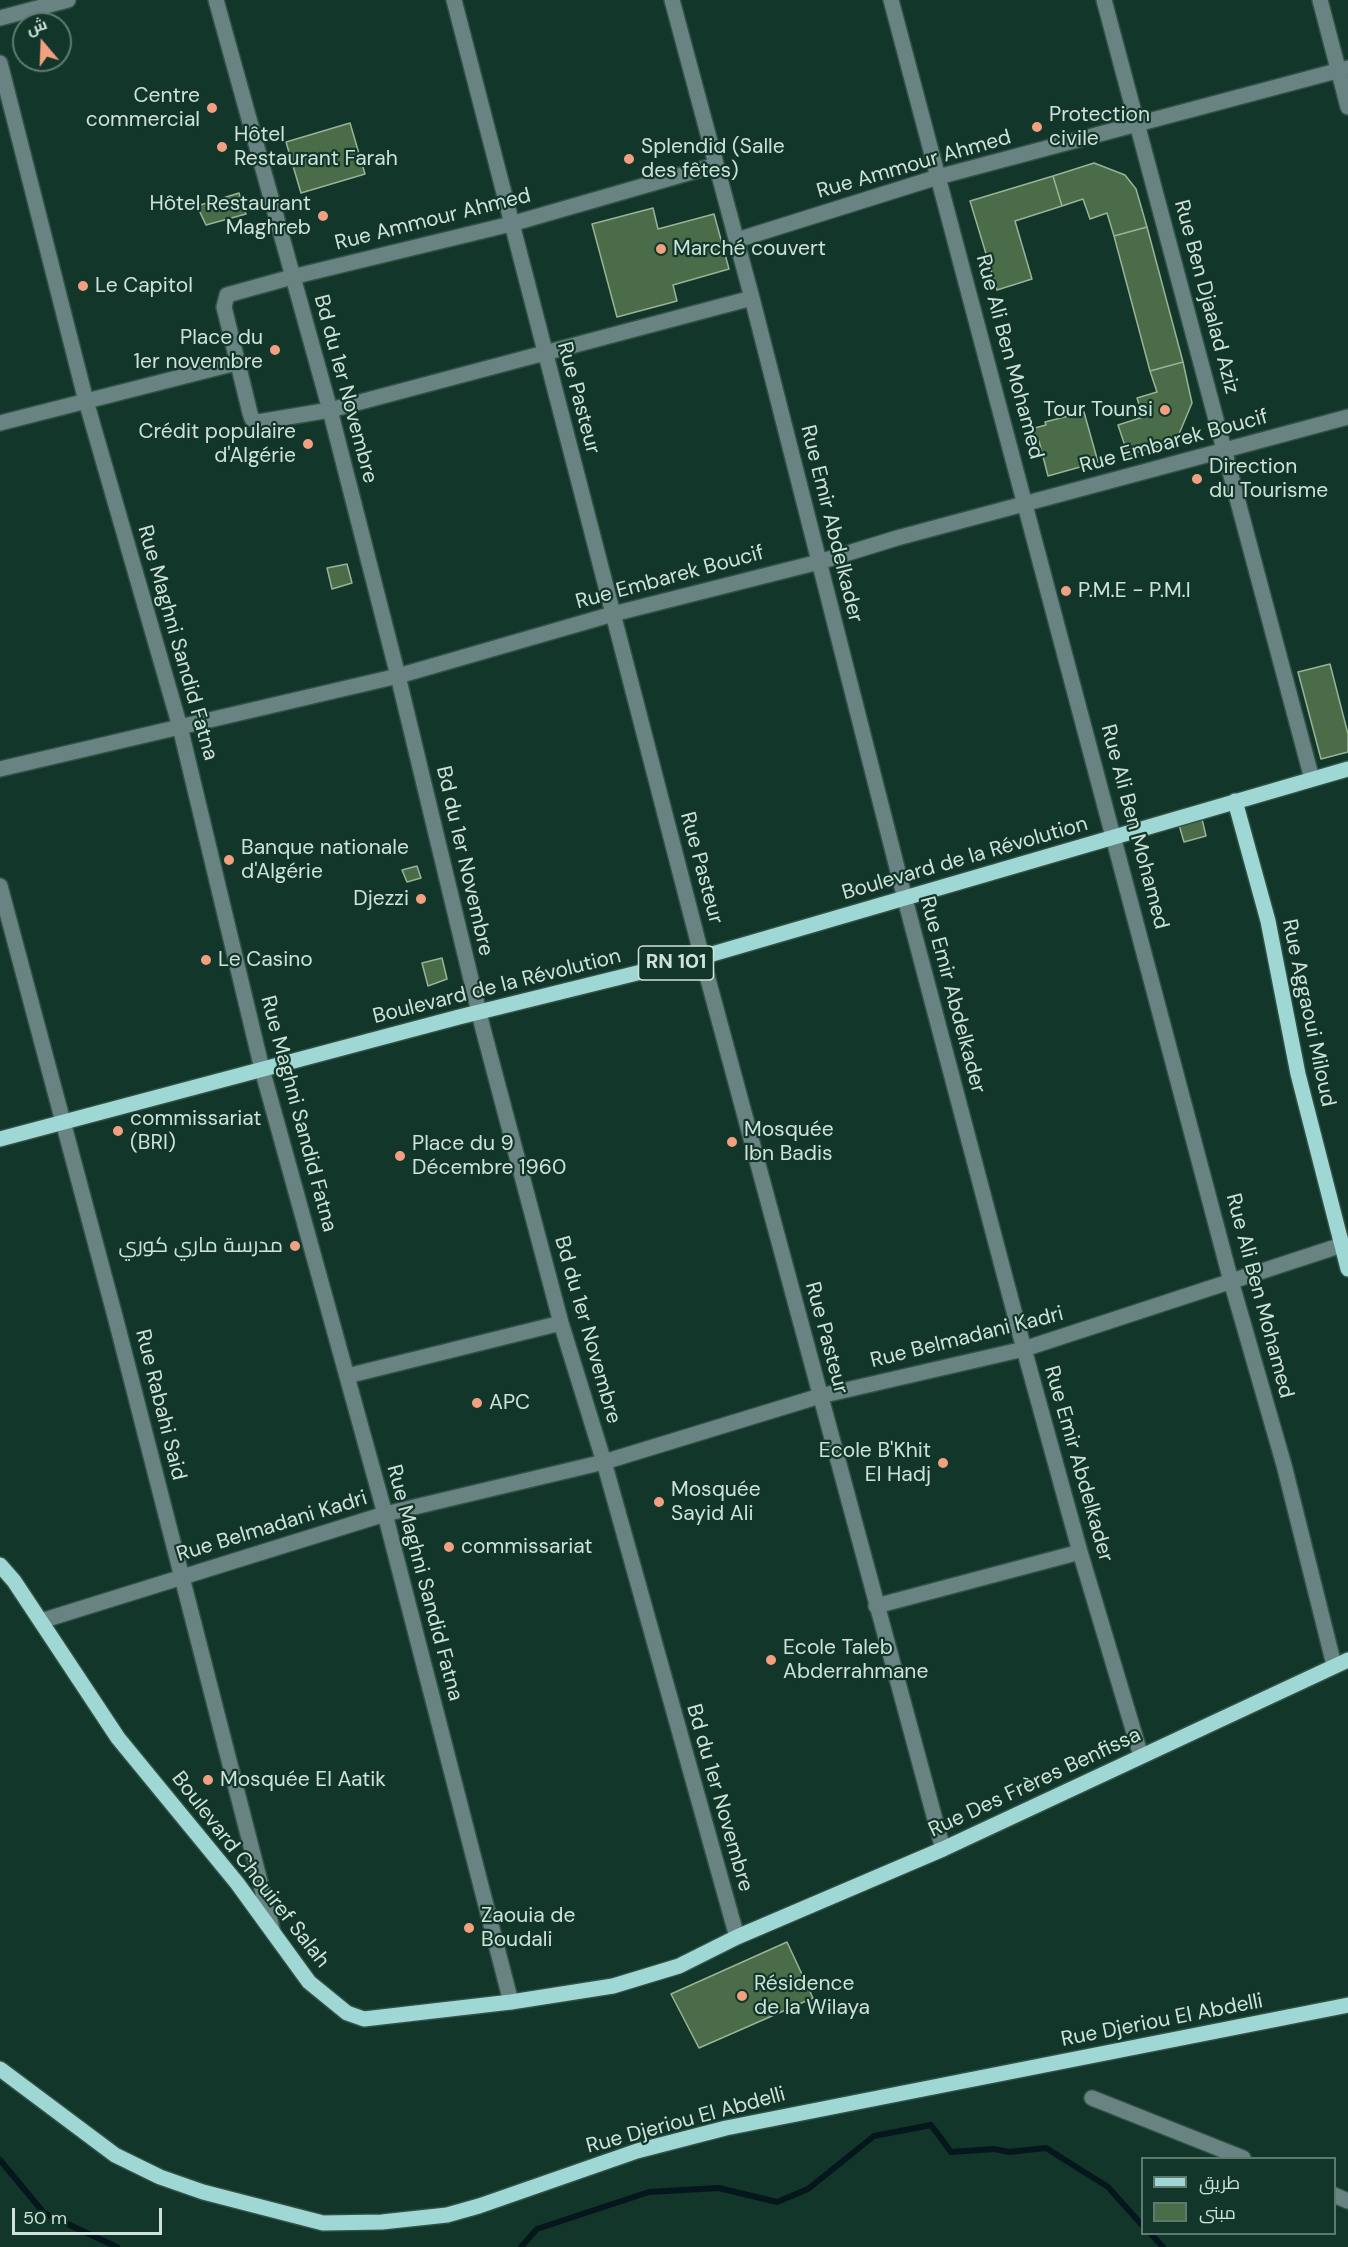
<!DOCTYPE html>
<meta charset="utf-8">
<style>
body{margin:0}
#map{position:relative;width:1348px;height:2247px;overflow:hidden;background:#12372a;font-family:"DM Sans",Cairo,sans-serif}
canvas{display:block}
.legend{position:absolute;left:1141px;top:2157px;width:195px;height:78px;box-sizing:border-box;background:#12372a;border:2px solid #5e7b70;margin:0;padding:8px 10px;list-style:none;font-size:18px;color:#cfe2da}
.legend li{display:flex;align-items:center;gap:12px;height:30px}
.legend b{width:30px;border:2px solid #5e7b70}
.north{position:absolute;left:12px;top:12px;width:60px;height:60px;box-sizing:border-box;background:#12372a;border:2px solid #5e7b70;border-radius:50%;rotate:341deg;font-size:16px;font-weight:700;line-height:24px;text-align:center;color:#cfe2da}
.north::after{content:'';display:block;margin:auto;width:21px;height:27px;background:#f2a080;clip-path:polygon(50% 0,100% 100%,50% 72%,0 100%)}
.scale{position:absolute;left:12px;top:2208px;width:150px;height:27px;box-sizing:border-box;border:3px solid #cfe2da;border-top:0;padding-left:8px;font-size:18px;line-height:21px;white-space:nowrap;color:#cfe2da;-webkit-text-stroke:4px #12372a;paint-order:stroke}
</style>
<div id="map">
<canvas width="1348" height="2247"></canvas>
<ul class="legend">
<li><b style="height:8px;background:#9ed7d4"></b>طريق</li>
<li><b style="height:16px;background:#4b6c48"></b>مبنى</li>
</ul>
<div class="north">ش</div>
<div class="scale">50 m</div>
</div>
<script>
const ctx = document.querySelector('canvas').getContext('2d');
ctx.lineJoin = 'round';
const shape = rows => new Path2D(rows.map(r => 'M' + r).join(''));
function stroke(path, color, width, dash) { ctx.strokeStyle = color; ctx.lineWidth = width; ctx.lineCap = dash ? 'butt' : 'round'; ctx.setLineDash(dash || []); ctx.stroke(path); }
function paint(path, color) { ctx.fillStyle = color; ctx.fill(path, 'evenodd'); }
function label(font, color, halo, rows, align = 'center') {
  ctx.font = font + ' "DM Sans",Cairo,sans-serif'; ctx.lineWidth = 4.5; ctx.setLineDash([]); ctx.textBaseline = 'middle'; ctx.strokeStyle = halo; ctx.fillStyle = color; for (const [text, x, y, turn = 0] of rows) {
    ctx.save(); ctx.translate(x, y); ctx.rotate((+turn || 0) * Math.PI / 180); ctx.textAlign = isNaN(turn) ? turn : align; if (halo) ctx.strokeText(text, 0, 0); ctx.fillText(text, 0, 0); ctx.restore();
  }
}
stroke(shape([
 [0,2160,44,2213,117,2247],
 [1151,2234,1163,2247],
 [521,2247,537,2229,649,2192,719,2188,777,2202,808,2189,874,2136,931,2125,951,2152,994,2149,1009,2152,1046,2148,1108,2187,1142,2225]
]), '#05171c', 6);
const building = shape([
 [350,123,365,174,301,193,286,142,350,123],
 [1094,163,1125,175,1136,189,1147,227,1114,236,1107,213,1090,219,1083,199,1062,206,1053,176,1094,163],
 [1053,176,1062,206,1015,221,1032,279,997,290,970,201,1053,176],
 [239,193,246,214,206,225,197,206,239,193],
 [653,208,658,229,714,214,729,269,673,285,677,301,617,317,592,224,653,208],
 [1147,227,1183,362,1150,371,1114,236,1147,227],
 [1183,362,1192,403,1179,434,1164,445,1128,455,1118,425,1143,417,1137,398,1157,392,1150,371,1183,362],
 [1084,412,1098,462,1048,476,1039,441,1035,442,1031,429,1046,425,1045,422,1084,412],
 [347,564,352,583,332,589,327,568,347,564],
 [1330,664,1348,734,1348,752,1321,759,1298,672,1330,664],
 [1202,819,1206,836,1184,842,1179,825,1202,819],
 [417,866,421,878,407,882,402,870,417,866],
 [442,958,447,979,428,986,422,963,442,958],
 [787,1942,813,1998,699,2048,671,1994,787,1942]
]);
paint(building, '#4b6c48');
stroke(building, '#9ab397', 1.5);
const minor = shape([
 [216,0,330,410,398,676,483,1029,561,1323,604,1462,737,1937],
 [454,0,702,957,943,1849],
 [672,0,752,298,905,899,1024,1349,1080,1552,1141,1756],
 [891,0,1231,1281,1284,1465,1334,1665],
 [1104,0,1312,779],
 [1320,0,1348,107],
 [0,18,68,0],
 [0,63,86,401,180,727,262,1069,385,1514,511,2002],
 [716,165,511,224,292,277,227,295,224,307,250,413,252,419,258,422,330,410,752,298],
 [737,240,938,177,1348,68],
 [0,423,240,362],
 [0,769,398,676,613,614,819,562,897,538,1348,417],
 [0,886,116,1320,273,1932],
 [347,1376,561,1323],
 [876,1606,1080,1552],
 [41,1621,385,1514,604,1462,820,1396,1024,1349,1348,1243],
 [1092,2098,1243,2158],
 [1334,2195,1348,2201]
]);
const major = shape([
 [1235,801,1268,921,1298,1074,1348,1269],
 [0,1139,459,1017,702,957,1348,769],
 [0,1565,14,1581,118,1738,237,1883,309,1982,347,2013,364,2019,511,2002,613,1986,679,1966,737,1937,943,1849,1348,1660],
 [0,2069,115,2155,160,2177,203,2192,323,2223,382,2222,447,2215,479,2206,637,2151,726,2128,1348,2005]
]);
stroke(minor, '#305246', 18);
stroke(major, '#305246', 18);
stroke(minor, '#688382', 15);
stroke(major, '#9ed7d4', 15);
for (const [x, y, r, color] of [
 [212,108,6,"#f2a080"],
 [1037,127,6,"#f2a080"],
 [222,147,6,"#f2a080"],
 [629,159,6,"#f2a080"],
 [323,216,6,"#f2a080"],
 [661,249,6,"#f2a080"],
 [83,286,6,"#f2a080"],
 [275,350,6,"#f2a080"],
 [1165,410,6,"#f2a080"],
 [308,444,6,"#f2a080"],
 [1197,479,6,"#f2a080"],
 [1066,591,6,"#f2a080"],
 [229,860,6,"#f2a080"],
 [421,899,6,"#f2a080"],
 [206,960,6,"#f2a080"],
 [118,1131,6,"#f2a080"],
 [732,1142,6,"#f2a080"],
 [400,1156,6,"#f2a080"],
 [295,1246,6,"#f2a080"],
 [477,1403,6,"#f2a080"],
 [943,1463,6,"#f2a080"],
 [659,1502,6,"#f2a080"],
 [449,1547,6,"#f2a080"],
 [771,1660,6,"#f2a080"],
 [208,1780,6,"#f2a080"],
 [469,1928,6,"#f2a080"],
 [742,1996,6,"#f2a080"]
]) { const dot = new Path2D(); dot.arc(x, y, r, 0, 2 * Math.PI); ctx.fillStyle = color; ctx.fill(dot); stroke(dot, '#12372a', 2); }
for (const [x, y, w] of [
 [676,963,75]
]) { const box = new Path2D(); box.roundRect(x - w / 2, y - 17, w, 34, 4.5); ctx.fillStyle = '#12372a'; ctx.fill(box); stroke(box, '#cfe2da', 1.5); }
label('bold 20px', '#cfe2da', null, [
 ["RN 101",676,963]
]);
label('21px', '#cfe2da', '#12372a', [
 ["Centre",200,96,"right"],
 ["commercial",200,120,"right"],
 ["Protection",1049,115],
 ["civile",1049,139],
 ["Hôtel",234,135],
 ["Restaurant Farah",234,159],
 ["Splendid (Salle",641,147],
 ["des fêtes)",641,171],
 ["Hôtel Restaurant",311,204,"right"],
 ["Maghreb",311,228,"right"],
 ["Marché couvert",673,249],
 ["Le Capitol",95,286],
 ["Place du",263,338,"right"],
 ["1er novembre",263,362,"right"],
 ["Tour Tounsi",1153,410,"right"],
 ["Crédit populaire",296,432,"right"],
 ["d'Algérie",296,456,"right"],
 ["Direction",1209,467],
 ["du Tourisme",1209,491],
 ["P.M.E - P.M.I",1078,591],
 ["Banque nationale",241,848],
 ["d'Algérie",241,872],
 ["Djezzi",409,899,"right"],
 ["Le Casino",218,960],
 ["commissariat",130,1119],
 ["(BRI)",130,1143],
 ["Mosquée",744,1130],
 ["Ibn Badis",744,1154],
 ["Place du 9",412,1144],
 ["Décembre 1960",412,1168],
 ["مدرسة ماري كوري",283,1246,"right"],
 ["APC",489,1403],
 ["Ecole B'Khit",931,1451,"right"],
 ["El Hadj",931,1475,"right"],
 ["Mosquée",671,1490],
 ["Sayid Ali",671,1514],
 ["commissariat",461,1547],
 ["Ecole Taleb",783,1648],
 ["Abderrahmane",783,1672],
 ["Mosquée El Aatik",220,1780],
 ["Zaouia de",481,1916],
 ["Boudali",481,1940],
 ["Résidence",754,1984],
 ["de la Wilaya",754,2008]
], 'left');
label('21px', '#cfe2da', '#12372a', [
 ["Rue Ammour Ahmed",914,165,-16],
 ["Rue Ammour Ahmed",433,220,-14],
 ["Rue Ben Djaalad Aziz",1206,297,75],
 ["Rue Ali Ben Mohamed",1009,357,75],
 ["Bd du 1er Novembre",345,389,75],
 ["Rue Pasteur",578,398,75],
 ["Rue Embarek Boucif",1174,442,-15],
 ["Rue Emir Abdelkader",831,524,76],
 ["Rue Embarek Boucif",670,578,-15],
 ["Rue Maghni Sandid Fatna",177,643,74],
 ["Rue Ali Ben Mohamed",1134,827,75],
 ["Boulevard de la Révolution",965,859,-16],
 ["Bd du 1er Novembre",464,861,77],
 ["Rue Pasteur",701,868,75],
 ["Boulevard de la Révolution",497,987,-14],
 ["Rue Emir Abdelkader",952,995,75],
 ["Rue Aggaoui Miloud",1308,1013,78],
 ["Rue Maghni Sandid Fatna",298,1114,75],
 ["Rue Ali Ben Mohamed",1259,1296,75],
 ["Bd du 1er Novembre",587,1330,74],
 ["Rue Pasteur",826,1338,75],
 ["Rue Belmadani Kadri",967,1338,-14],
 ["Rue Rabahi Said",160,1405,76],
 ["Rue Emir Abdelkader",1078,1464,74],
 ["Rue Belmadani Kadri",272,1527,-17],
 ["Rue Maghni Sandid Fatna",424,1583,75],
 ["Rue Des Frères Benfissa",1035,1783,-25],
 ["Bd du 1er Novembre",719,1798,74],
 ["Boulevard Chouiref Salah",250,1870,52],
 ["Rue Djeriou El Abdelli",1162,2021,-11],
 ["Rue Djeriou El Abdelli",686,2121,-15]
]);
</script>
